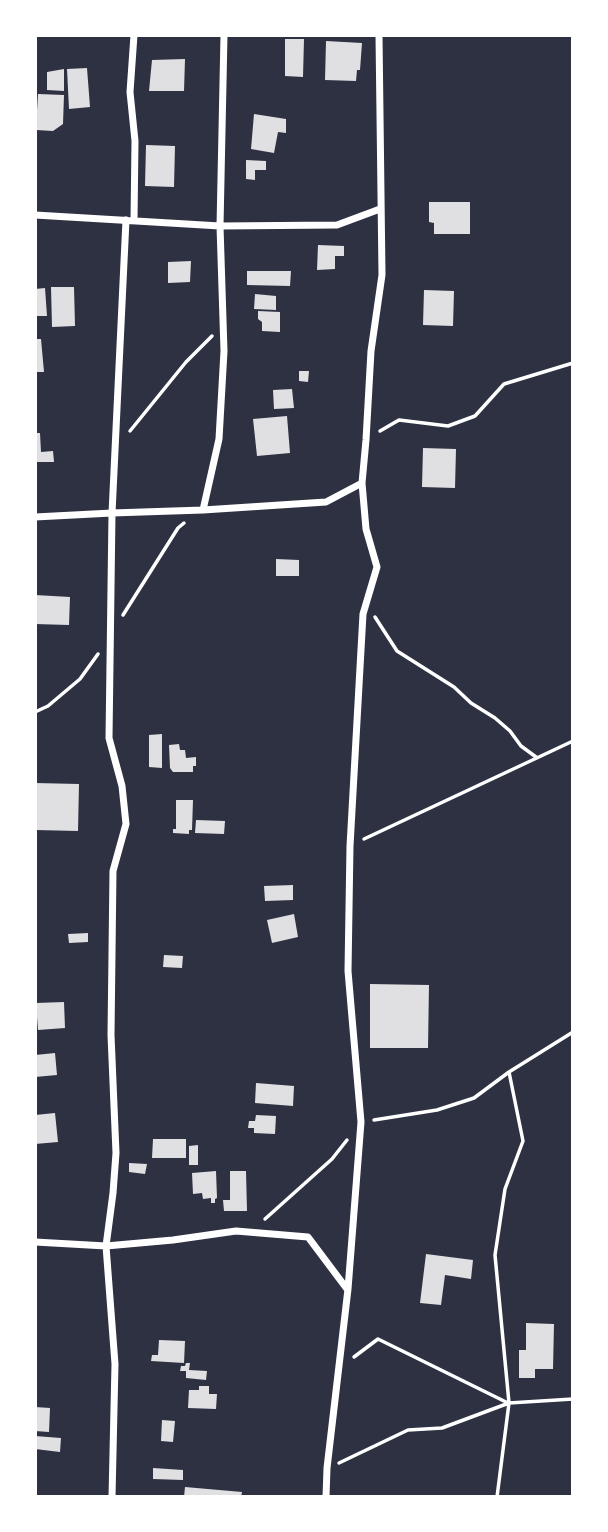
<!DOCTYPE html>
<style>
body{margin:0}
#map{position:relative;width:608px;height:1532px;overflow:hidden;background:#2d3142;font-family:"Golos Text",sans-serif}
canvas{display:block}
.frame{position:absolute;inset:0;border:37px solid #fff;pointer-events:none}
</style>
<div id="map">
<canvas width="608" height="1532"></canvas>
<div class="frame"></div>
</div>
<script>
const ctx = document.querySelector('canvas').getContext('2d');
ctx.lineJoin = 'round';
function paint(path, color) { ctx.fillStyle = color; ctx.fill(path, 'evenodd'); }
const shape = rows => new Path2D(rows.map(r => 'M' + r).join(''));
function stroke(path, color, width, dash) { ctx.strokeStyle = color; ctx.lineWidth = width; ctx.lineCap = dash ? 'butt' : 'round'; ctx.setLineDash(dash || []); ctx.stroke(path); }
paint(shape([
 [285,39,304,39,303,77,285,76],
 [326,41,362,43,360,70,357,70,356,81,325,80],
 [185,59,184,91,149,91,152,60],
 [87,68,90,107,69,109,67,69],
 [64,69,64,91,47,90,47,72],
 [38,94,64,95,63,124,53,131,36,130,35,127,35,111,37,111],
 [254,114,286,119,286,133,278,132,274,153,251,149],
 [146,145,175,146,174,187,145,186],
 [246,160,266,161,266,170,255,170,255,180,246,179],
 [429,202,470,202,470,234,434,234,434,223,429,222],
 [318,245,344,246,344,256,335,256,335,269,317,270],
 [191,261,190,282,168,283,168,262],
 [247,271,291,271,290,286,247,285],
 [51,287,74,287,75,326,52,327],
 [45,288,47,316,35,316,35,289],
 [424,290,454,291,453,326,423,325],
 [255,294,276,296,276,310,254,309],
 [258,311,280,312,280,332,262,331,262,322,258,319],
 [35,339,41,339,44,372,35,372],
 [299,371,309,371,308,382,299,381],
 [292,389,294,408,274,409,273,390],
 [287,416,290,453,257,456,253,419],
 [35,433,40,433,41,452,53,451,54,462,35,462],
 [423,448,456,449,455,488,422,487],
 [276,559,299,560,299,576,276,576],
 [35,595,70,597,69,625,35,624],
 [162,734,162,768,149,767,149,735],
 [179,744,180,750,185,750,186,758,196,757,196,766,193,766,193,772,173,772,170,768,169,745],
 [35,783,79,784,78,831,35,830],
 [176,800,193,800,192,830,189,830,189,834,173,833,173,829,176,829],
 [196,820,225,821,224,834,195,833],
 [293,885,293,900,265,901,264,886],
 [294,914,298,937,272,943,267,920],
 [88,933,88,942,69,943,68,934],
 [164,955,183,956,182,968,163,967],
 [370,984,429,985,428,1048,370,1048],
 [64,1002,65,1028,38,1030,36,1003],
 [55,1053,57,1075,35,1077,35,1055],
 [256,1083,294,1086,293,1106,255,1103],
 [55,1113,58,1142,35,1144,35,1115],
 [256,1115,276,1116,275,1134,254,1133,254,1128,248,1128,249,1121,255,1121],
 [153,1139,186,1139,186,1158,152,1158],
 [198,1145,198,1165,189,1165,189,1146],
 [129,1163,147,1164,145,1174,129,1172],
 [216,1171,217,1198,215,1199,215,1203,211,1203,211,1198,203,1199,202,1193,193,1194,192,1173],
 [230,1171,246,1171,247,1211,224,1211,223,1200,230,1200],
 [426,1254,473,1260,471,1279,445,1275,441,1305,420,1303],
 [526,1323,554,1324,553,1369,535,1369,535,1378,519,1378,519,1350,526,1350],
 [159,1340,185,1341,184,1363,151,1361,152,1355,158,1355],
 [186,1363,190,1363,189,1370,207,1371,206,1380,186,1378,186,1371,180,1371,181,1366,185,1366],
 [199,1386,209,1386,209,1394,217,1394,216,1409,188,1408,189,1390,199,1390],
 [35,1407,50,1408,49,1432,35,1431],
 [162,1420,175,1421,173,1442,161,1441],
 [35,1436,61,1438,60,1452,35,1449],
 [153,1468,183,1470,183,1480,153,1479],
 [185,1487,242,1492,241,1497,184,1497]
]), '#e0e0e3');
stroke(shape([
 [130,431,186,362,212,336],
 [380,431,399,420,448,426,475,416,504,384,573,363],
 [123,615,178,528,184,523],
 [375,617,397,651,454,687,471,703,495,718,510,731,521,746,536,757],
 [35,712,48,706,80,679,98,654],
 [364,839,573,741],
 [374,1120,437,1110,474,1098,509,1072,573,1032],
 [265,1219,332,1159,347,1140],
 [354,1357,378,1339,508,1403],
 [339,1463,408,1430,442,1428,509,1403,573,1399],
 [497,1497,509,1403,495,1255,505,1189,523,1141,509,1072]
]), '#fff', 3.5);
stroke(shape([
 [35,215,220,226,337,225,380,209],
 [134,221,135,141,130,92,134,35],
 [203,510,219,439,224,351,220,226,224,35],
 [35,517,112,513,203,510,326,502,362,483],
 [35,1242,106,1246,173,1240,236,1231,308,1237,347,1289],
 [112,1497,115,1364,106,1246,113,1193,116,1153,111,1035,113,871,126,824,122,786,109,738,112,513,126,220],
 [326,1497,327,1468,348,1289,361,1122,348,971,350,846,363,614,377,567,366,529,362,483,366,440,371,351,382,275,379,35]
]), '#fff', 7);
</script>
